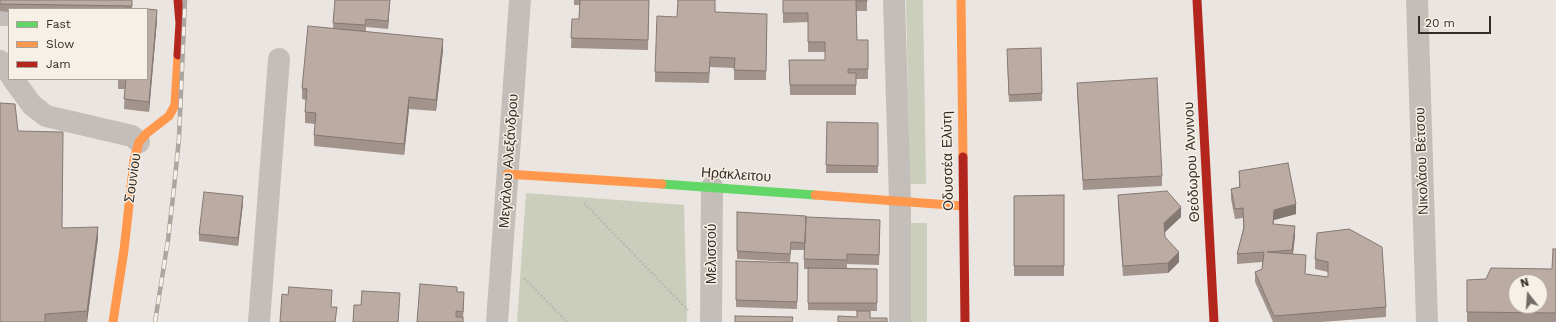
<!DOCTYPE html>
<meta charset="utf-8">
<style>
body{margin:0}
#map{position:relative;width:1556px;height:322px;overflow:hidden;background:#eae5e0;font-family:"Work Sans",sans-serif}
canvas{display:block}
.legend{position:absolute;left:8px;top:8px;width:140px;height:72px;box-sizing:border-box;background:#f7f0e7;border:1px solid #a9a29a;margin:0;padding:5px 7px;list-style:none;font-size:12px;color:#332c27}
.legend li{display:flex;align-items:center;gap:8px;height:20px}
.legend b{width:20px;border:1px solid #a9a29a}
.north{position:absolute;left:1508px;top:274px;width:40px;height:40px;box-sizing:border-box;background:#f7f0e7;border:1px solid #a9a29a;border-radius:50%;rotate:343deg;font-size:11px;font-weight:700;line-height:16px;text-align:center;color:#332c27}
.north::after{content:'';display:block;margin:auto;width:14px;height:18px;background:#736d68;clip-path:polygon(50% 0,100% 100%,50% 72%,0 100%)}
.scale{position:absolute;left:1418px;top:16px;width:73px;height:18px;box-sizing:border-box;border:2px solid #332c27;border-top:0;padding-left:5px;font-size:12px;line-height:14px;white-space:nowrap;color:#332c27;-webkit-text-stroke:3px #f7f0e7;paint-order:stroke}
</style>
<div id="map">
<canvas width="1556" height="322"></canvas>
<ul class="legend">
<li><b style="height:5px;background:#63d668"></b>Fast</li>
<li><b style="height:5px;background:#ff974d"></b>Slow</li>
<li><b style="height:5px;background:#b3261e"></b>Jam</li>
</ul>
<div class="north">N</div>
<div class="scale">20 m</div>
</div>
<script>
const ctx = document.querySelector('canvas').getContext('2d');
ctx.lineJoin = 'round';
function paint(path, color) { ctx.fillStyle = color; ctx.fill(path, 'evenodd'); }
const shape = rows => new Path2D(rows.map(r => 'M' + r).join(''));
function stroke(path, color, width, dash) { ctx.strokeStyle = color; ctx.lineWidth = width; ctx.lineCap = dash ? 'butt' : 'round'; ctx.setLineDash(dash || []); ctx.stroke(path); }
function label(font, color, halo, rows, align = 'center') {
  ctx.font = font + ' "Work Sans",sans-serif'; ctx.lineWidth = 3; ctx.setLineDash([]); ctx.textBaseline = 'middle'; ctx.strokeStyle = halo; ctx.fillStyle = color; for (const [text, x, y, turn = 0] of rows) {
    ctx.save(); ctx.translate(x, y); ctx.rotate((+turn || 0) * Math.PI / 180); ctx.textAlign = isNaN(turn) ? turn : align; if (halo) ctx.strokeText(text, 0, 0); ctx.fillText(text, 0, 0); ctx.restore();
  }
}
paint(shape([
 [906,0,923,0,926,184,910,184],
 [526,193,684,205,687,322,517,322],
 [911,223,927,223,927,322,911,322]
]), '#cbcebb');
stroke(shape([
 [584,203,688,310],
 [524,278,567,322]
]), '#bcb7b2', 2.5, [2, 2]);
stroke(shape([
 [894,0,900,201,900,322],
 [1417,0,1427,322],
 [0,15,9,15],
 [0,61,9,73],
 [13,79,32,105,46,116,132,136,139,142],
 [259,322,279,59],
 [497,322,520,0],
 [711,322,712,187]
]), '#c3beb9', 22);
stroke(shape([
 [662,184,815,195]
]), '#63d668', 9);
stroke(shape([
 [961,0,963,157],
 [507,174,662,184],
 [815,195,963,206],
 [113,322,124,250,134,160,139,142,147,133,169,116,175,105,178,55]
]), '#ff974d', 9);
stroke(shape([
 [178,0,180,23,178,55],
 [1197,0,1214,322],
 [963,157,965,322]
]), '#b3261e', 9);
const rail = shape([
 [155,322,168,240,174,188,179,138,185,0]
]);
stroke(rail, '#aba6a2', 4.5);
stroke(rail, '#f7f0e7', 3, [9]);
paint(shape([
 [0,0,132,0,132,8,142,9,9,9,9,12,0,11],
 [335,0,390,0,388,29,366,27,366,31,443,50,436,111,409,109,404,155,314,146,314,135,315,124,305,123,305,112,306,100,302,99,302,88,333,28],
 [574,0,649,0,648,50,571,48,572,19,579,19,580,5,574,5],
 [783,0,867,0,867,11,856,11,857,40,868,40,868,79,856,79,856,95,790,95,789,60,825,60,825,52,808,52,808,22,783,23],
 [715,12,767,24,766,80,734,80,734,68,710,67,709,83,655,82,655,72],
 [157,20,149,112,124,109,125,89,118,89,118,79],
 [1007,57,1042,93,1042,101,1009,102],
 [1077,83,1162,176,1162,186,1083,190,1077,93],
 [827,122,878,123,878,173,826,173],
 [18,131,62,228,98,238,87,322,0,322],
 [1239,171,1296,214,1274,220,1274,224,1295,236,1293,254,1305,274,1328,277,1328,272,1315,269,1315,259,1317,233,1386,307,1386,317,1322,322,1273,322,1255,282,1255,272,1262,269,1262,262,1237,264,1237,254,1243,229,1243,218,1235,219,1231,199,1231,189,1239,187],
 [1064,195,1064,276,1014,276,1014,196],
 [1118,195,1181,217,1165,232,1165,237,1179,262,1168,273,1123,276,1118,205],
 [243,203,238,246,199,241,199,234],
 [737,212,806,217,880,230,879,265,847,264,847,269,877,269,877,311,870,311,870,318,887,322,857,317,857,311,808,310,808,269,804,269,804,250,791,250,790,262,737,259],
 [1556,249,1556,322,1467,322,1467,280,1486,279,1552,269],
 [736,261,798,263,797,309,736,307],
 [457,292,464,300,463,322,417,322]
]), '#a2938c');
paint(shape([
 [390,0,388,29,388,21],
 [157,10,157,20,149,112,149,102],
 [443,39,443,50,436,111,436,100],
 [409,97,409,109,404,155,404,144],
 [243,196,243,203,238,246,238,238],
 [1296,204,1296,214,1274,220,1273,234,1274,210],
 [1181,207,1181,217,1164,233,1164,223],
 [1295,226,1295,236,1292,260,1292,250],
 [98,227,98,238,87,322,87,311],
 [1179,252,1179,262,1168,273,1168,263]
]), '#847872');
const building = shape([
 [0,0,132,0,132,6,0,4,0,0],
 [335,0,390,0,388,21,366,19,365,25,333,23,335,0],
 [580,0,649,0,648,40,571,38,572,19,579,19,580,0],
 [678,0,715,0,715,12,767,14,766,71,734,70,735,58,710,57,709,73,655,72,657,16,677,17,678,0],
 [783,0,867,0,867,1,856,1,857,40,868,40,868,69,848,69,848,73,856,73,856,85,790,85,789,60,825,60,825,42,808,42,808,13,783,13,783,0],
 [127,8,142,9,127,9,127,8],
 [147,9,157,10,149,102,124,99,126,79,118,79,147,79,147,9],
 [308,26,443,39,436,100,409,97,404,144,314,135,316,113,305,112,307,89,302,88,308,26],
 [1041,48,1042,93,1009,95,1007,49,1041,48],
 [1157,78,1162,176,1083,180,1077,83,1157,78],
 [0,103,15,104,18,131,63,132,62,228,98,227,87,311,45,314,45,322,0,322,0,103],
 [827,122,878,123,878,166,826,165,827,122],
 [1288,163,1296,204,1274,210,1273,224,1295,226,1292,250,1267,252,1306,255,1305,274,1328,277,1328,262,1315,259,1317,233,1349,229,1382,247,1386,307,1274,316,1255,272,1262,269,1264,252,1237,254,1244,228,1243,208,1235,209,1231,189,1240,187,1239,171,1288,163],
 [1167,191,1181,207,1164,223,1165,237,1179,252,1168,263,1123,266,1118,195,1167,191],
 [204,192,243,196,238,238,199,234,204,192],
 [1064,195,1064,266,1014,266,1014,196,1064,195],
 [737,212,806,216,805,243,791,242,790,254,737,251,737,212],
 [806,217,880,220,879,255,847,254,847,260,804,259,806,217],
 [1553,249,1556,249,1556,313,1467,312,1467,280,1486,279,1491,268,1552,269,1553,249],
 [1516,282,1540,282,1540,306,1516,306,1516,282],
 [736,261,798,263,797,302,736,300,736,261],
 [808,268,877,269,877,303,808,303,808,268],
 [420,284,457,287,457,292,464,292,463,312,456,311,456,317,463,317,463,322,417,322,420,284],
 [289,287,332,290,331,307,337,307,335,322,280,322,282,294,288,295,289,287],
 [362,291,400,293,398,322,353,322,354,305,361,305,362,291],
 [857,311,870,311,870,318,887,318,887,322,838,322,838,316,857,317,857,311],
 [735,316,793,317,792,322,735,322,735,316]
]);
paint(building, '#bcaba3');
stroke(building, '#847872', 1);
label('14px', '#332c27', '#f7f0e7', [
 ["Μεγάλου Αλεξάνδρου",509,161,-86],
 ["Οδυσσέα Ελύτη",948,161,-91],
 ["Νικολάου Βέτσου",1422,161,-92],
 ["Θεόδωρου Άννινου",1192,162,-93],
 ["Ηράκλειτου",736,175,4],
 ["Σουνίου",133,178,-82],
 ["Μελισσού",712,254,-90]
]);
</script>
